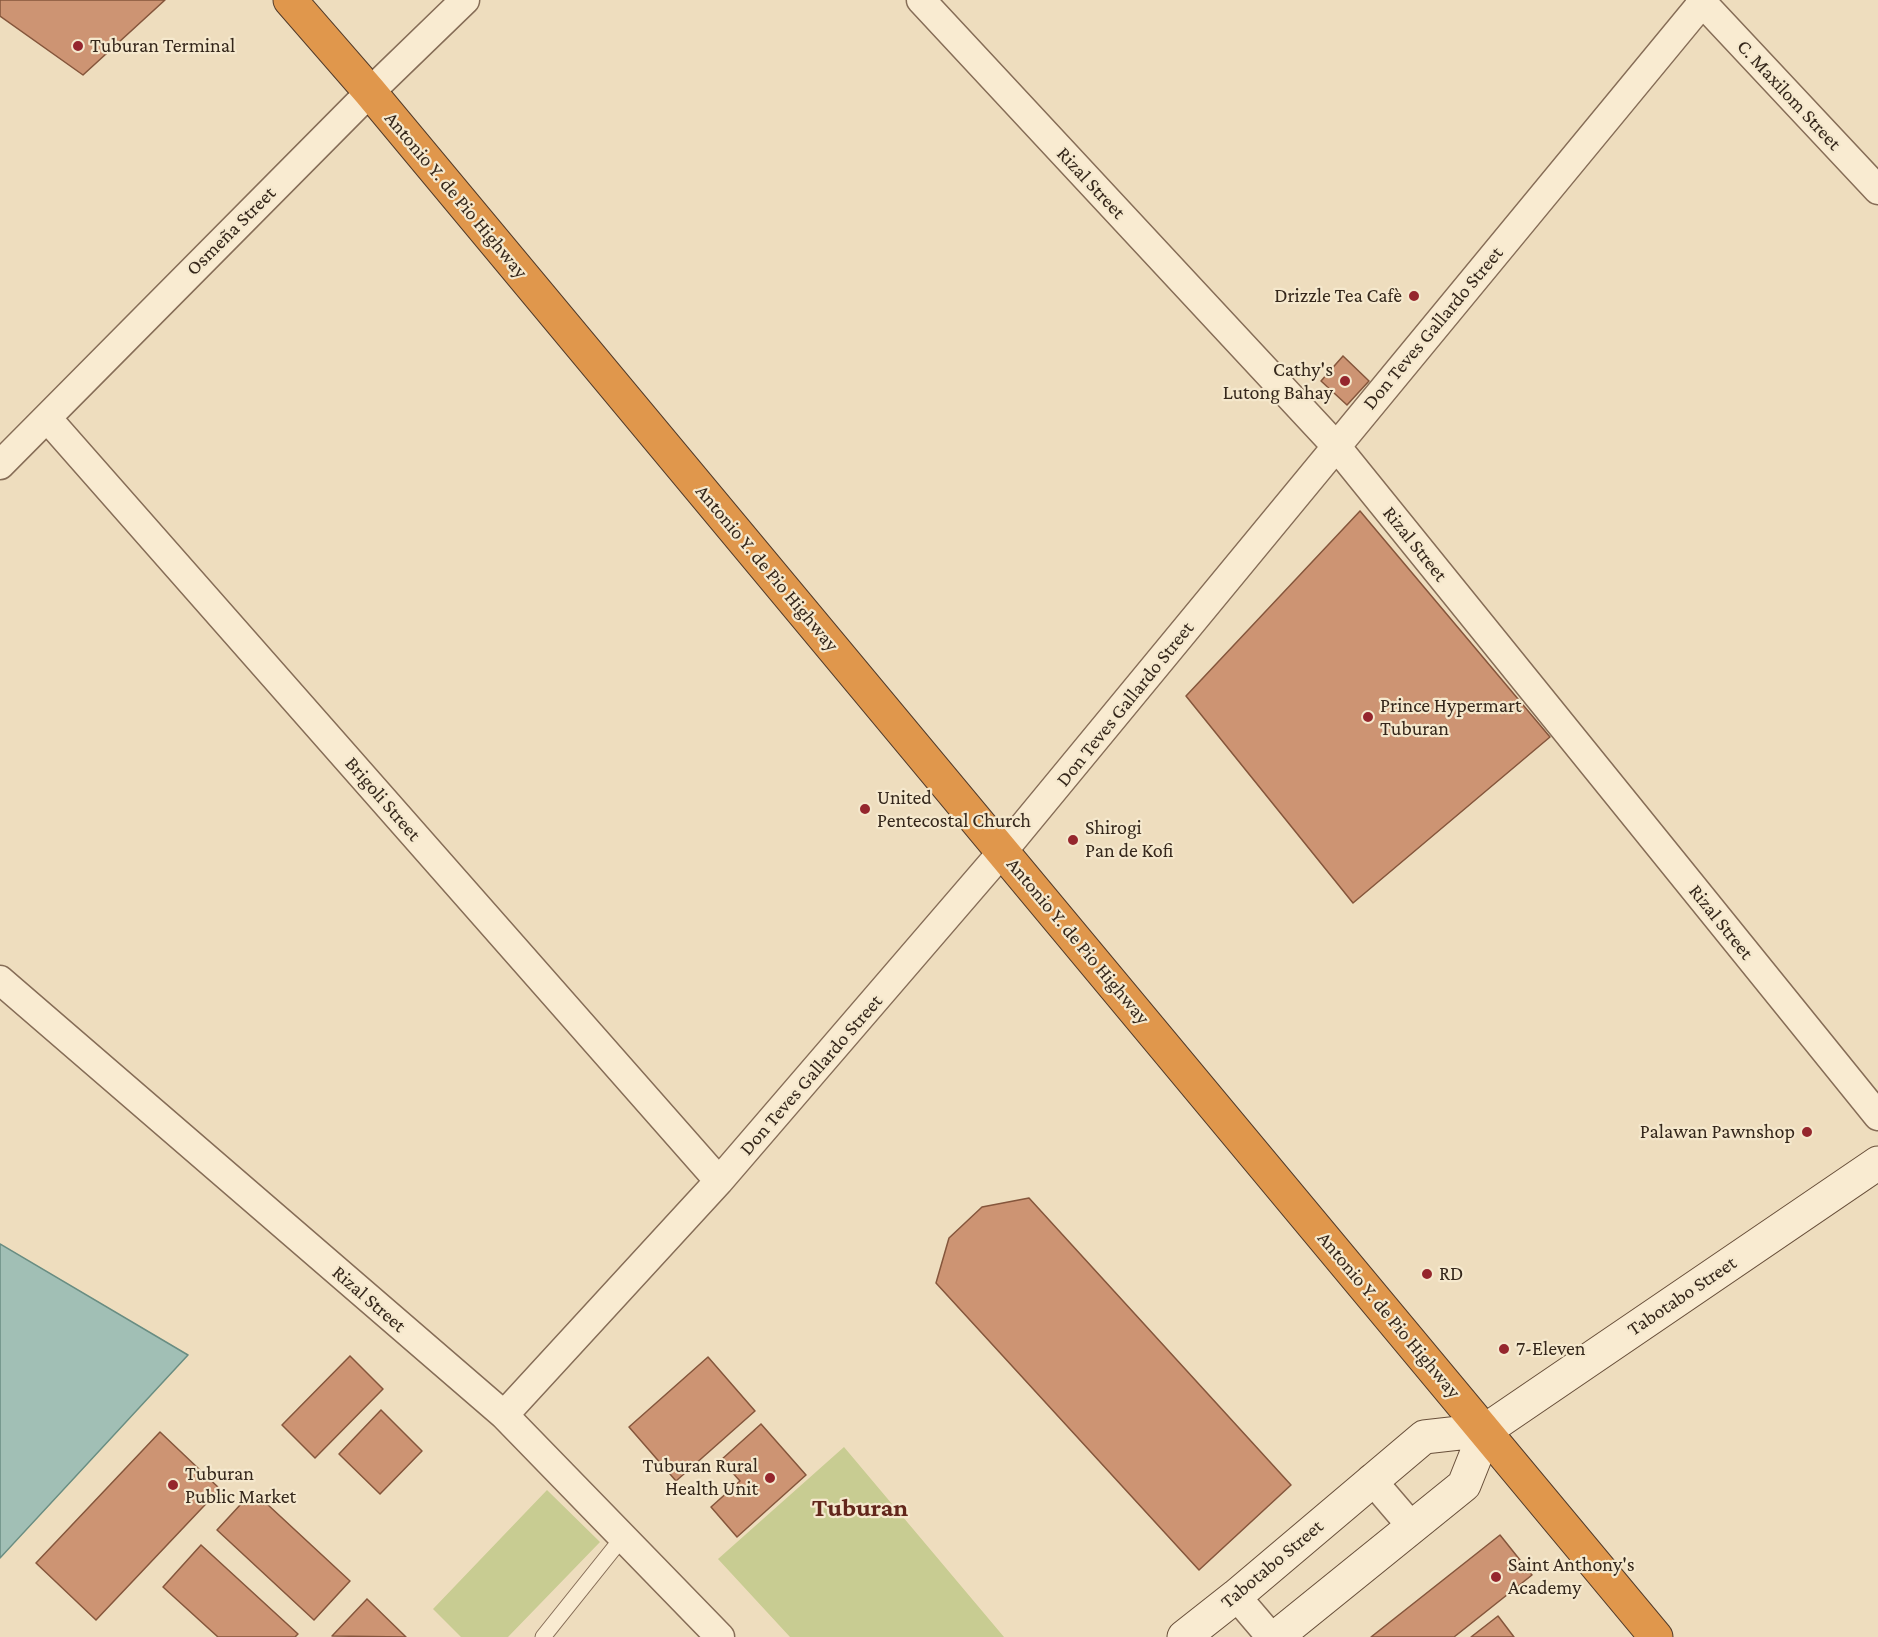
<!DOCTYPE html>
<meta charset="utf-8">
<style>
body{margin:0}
canvas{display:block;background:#eeddbe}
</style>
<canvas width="1878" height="1637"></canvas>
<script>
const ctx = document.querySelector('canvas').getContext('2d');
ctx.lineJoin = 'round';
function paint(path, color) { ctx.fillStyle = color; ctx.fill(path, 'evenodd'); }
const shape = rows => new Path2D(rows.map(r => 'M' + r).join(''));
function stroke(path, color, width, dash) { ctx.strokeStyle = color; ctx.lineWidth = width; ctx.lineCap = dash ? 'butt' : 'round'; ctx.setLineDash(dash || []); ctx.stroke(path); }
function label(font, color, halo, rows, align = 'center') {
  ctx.font = font + ' "Crimson Pro",serif'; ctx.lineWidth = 4.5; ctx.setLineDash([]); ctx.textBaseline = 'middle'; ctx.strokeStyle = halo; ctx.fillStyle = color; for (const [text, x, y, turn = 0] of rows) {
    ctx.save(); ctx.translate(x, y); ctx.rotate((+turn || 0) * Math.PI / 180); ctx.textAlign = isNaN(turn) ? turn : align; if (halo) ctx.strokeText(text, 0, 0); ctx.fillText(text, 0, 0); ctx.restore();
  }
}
paint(shape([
 [844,1447,1004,1637,790,1637,718,1559],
 [547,1490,600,1542,508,1637,461,1637,433,1609]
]), '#c8cc92');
const water = shape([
 [0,1244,188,1355,0,1558,0,1244]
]);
paint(water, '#a1bfb5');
stroke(water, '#698d82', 1.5);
const building = shape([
 [0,0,165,0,83,75,0,16,0,0],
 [1343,356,1369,381,1347,405,1321,381,1343,356],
 [1360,511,1550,737,1353,903,1186,696,1360,511],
 [1029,1198,1291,1485,1199,1570,936,1283,949,1238,982,1207,1029,1198],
 [350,1356,383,1389,315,1458,282,1425,350,1356],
 [708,1357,755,1411,676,1481,629,1427,708,1357],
 [381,1410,422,1451,380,1494,339,1454,381,1410],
 [761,1424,806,1475,737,1537,711,1507,740,1481,721,1460,761,1424],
 [160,1432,220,1489,96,1620,36,1563,160,1432],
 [253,1491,350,1581,314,1620,217,1530,253,1491],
 [1500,1535,1532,1575,1454,1637,1371,1637,1500,1535],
 [201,1545,298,1634,295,1637,218,1637,163,1587,201,1545],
 [367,1599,406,1637,332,1636,367,1599],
 [1498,1616,1514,1637,1471,1637,1498,1616]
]);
paint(building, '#cd9473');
stroke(building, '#85563c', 1.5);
const lane = shape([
 [543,1637,623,1537]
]);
const street = shape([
 [921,0,1336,446,1878,1116],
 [1700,0,1878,190],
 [47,418,719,1181],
 [0,465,370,92,465,0],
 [0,980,504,1415,720,1637],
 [504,1415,719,1181,1003,851,1702,3],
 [1371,1479,1413,1528],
 [1236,1596,1271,1637]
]);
const secondary = shape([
 [1184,1637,1236,1596,1424,1437,1486,1430,1878,1163],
 [1276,1637,1464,1485,1486,1430]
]);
const highway = shape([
 [290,0,370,92,1656,1637]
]);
stroke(lane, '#866d57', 17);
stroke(street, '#866d57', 31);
stroke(secondary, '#684f3a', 35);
stroke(highway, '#533c2b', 35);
stroke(lane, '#f9ebd1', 15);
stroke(street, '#f9ebd1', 28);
stroke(secondary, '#f9ebd1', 33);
stroke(highway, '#e0974c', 33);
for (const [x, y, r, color] of [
 [78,46,6,"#95262d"],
 [1414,296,6,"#95262d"],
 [1345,381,6,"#95262d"],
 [1368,717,6,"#95262d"],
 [865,809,6,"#95262d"],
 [1073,840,6,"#95262d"],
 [1807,1132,6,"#95262d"],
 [1427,1274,6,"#95262d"],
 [1504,1349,6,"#95262d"],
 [770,1478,6,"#95262d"],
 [173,1485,6,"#95262d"],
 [1496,1577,6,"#95262d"]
]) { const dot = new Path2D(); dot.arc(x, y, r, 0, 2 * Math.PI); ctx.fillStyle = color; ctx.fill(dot); stroke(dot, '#f5e8cd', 2); }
label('20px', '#35271b', '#f5e8cd', [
 ["Tuburan Terminal",90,46],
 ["Drizzle Tea Cafè",1402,296,"right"],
 ["Cathy's",1333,370,"right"],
 ["Lutong Bahay",1333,393,"right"],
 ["Prince Hypermart",1380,706],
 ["Tuburan",1380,729],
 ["United",877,798],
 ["Pentecostal Church",877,821],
 ["Shirogi",1085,828],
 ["Pan de Kofi",1085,851],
 ["Palawan Pawnshop",1795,1132,"right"],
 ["RD",1439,1274],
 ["7-Eleven",1516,1349],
 ["Tuburan Rural",758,1466,"right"],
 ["Health Unit",758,1489,"right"],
 ["Tuburan",185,1474],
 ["Public Market",185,1497],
 ["Saint Anthony's",1508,1565],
 ["Academy",1508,1588]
], 'left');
label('20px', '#35271b', '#f5e8cd', [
 ["C. Maxilom Street",1789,95,47],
 ["Rizal Street",1091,183,47],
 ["Antonio Y. de Pio Highway",456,195,50],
 ["Osmeña Street",231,231,-45],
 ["Don Teves Gallardo Street",1433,328,-50],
 ["Rizal Street",1415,544,51],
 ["Antonio Y. de Pio Highway",767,568,50],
 ["Don Teves Gallardo Street",1125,704,-51],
 ["Brigoli Street",383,799,49],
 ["Rizal Street",1721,922,51],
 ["Antonio Y. de Pio Highway",1078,941,50],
 ["Don Teves Gallardo Street",811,1075,-49],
 ["Tabotabo Street",1682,1296,-34],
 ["Rizal Street",369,1299,41],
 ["Antonio Y. de Pio Highway",1389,1315,50],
 ["Tabotabo Street",1272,1564,-40]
]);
label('bold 26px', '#62261b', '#f5e8cd', [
 ["Tuburan",860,1508]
]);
</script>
